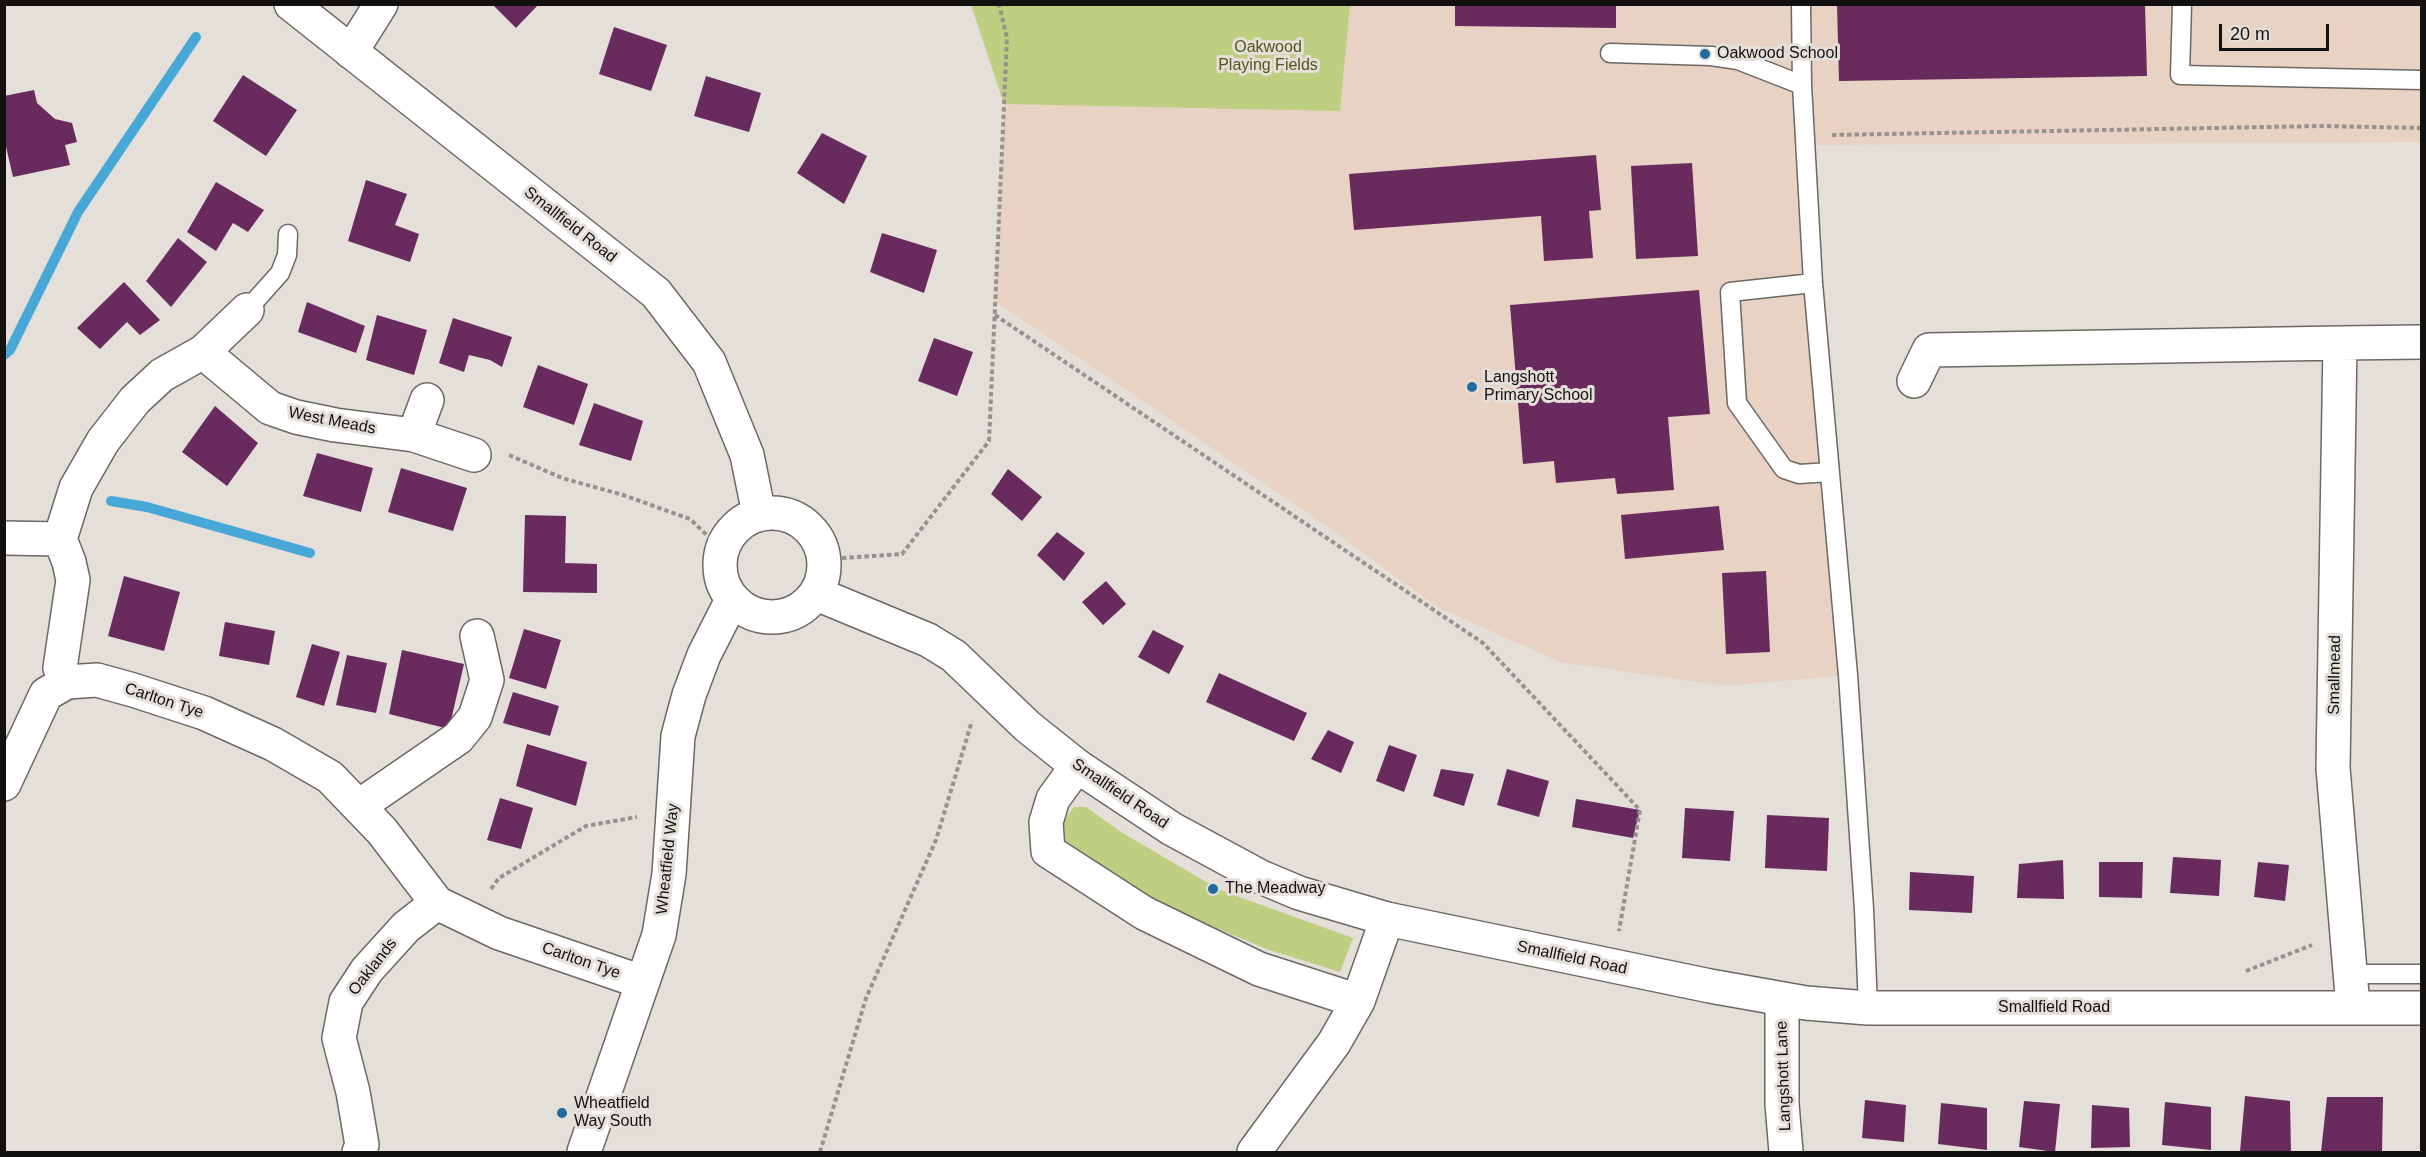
<!DOCTYPE html>
<style>
body{margin:0}
#map{position:relative;width:2426px;height:1157px;overflow:hidden;background:#e4dfd9;font-family:Arial,sans-serif}
canvas{display:block}
.frame{position:absolute;inset:0;border:6px solid #131110;pointer-events:none}
.scale{position:absolute;left:2219px;top:24px;width:110px;height:27px;box-sizing:border-box;border:3px solid #131110;border-top:0;padding-left:8px;font-size:18px;line-height:21px;white-space:nowrap;color:#131110;-webkit-text-stroke:4px #e4dfd9;paint-order:stroke}
</style>
<div id="map">
<canvas width="2426" height="1157"></canvas>
<div class="frame"></div>
<div class="scale">20 m</div>
</div>
<script>
const ctx = document.querySelector('canvas').getContext('2d');
ctx.lineJoin = 'round';
function paint(path, color) { ctx.fillStyle = color; ctx.fill(path, 'evenodd'); }
const shape = rows => new Path2D(rows.map(r => 'M' + r).join(''));
function stroke(path, color, width, dash) { ctx.strokeStyle = color; ctx.lineWidth = width; ctx.lineCap = dash ? 'butt' : 'round'; ctx.setLineDash(dash || []); ctx.stroke(path); }
function label(font, color, halo, rows, align = 'center') {
  ctx.font = font + ' Arial,sans-serif'; ctx.lineWidth = 6; ctx.setLineDash([]); ctx.textBaseline = 'middle'; ctx.strokeStyle = halo; ctx.fillStyle = color; for (const [text, x, y, turn = 0] of rows) {
    ctx.save(); ctx.translate(x, y); ctx.rotate((+turn || 0) * Math.PI / 180); ctx.textAlign = isNaN(turn) ? turn : align; if (halo) ctx.strokeText(text, 0, 0); ctx.fillText(text, 0, 0); ctx.restore();
  }
}
paint(shape([
 [971,5,2421,5,2421,142,1794,145,1813,283,1848,675,1726,686,1560,662,1437,607,1321,522,995,301,1004,104]
]), '#e7d2c4');
paint(shape([
 [971,5,1350,5,1340,111,1004,104],
 [1074,807,1086,807,1121,832,1220,890,1353,938,1340,972,1269,950,1195,919,1125,883,1064,845,1061,824]
]), '#bfcf82');
stroke(shape([
 [4,355,10,350,78,212,196,37],
 [111,501,147,507,310,553]
]), '#47a7d7', 10);
paint(shape([
 [492,4,539,4,516,28],
 [1455,4,1616,4,1616,28,1455,26],
 [1837,4,2145,4,2147,76,1839,81],
 [614,27,667,45,651,91,599,74],
 [243,75,297,110,266,156,213,121],
 [706,76,761,93,749,132,694,116],
 [34,90,37,103,55,119,72,123,77,142,65,145,70,165,13,177,4,138,4,96],
 [822,133,867,156,844,204,797,173],
 [1596,155,1601,210,1589,211,1593,258,1544,261,1541,216,1354,230,1349,174],
 [1692,163,1698,256,1636,259,1631,166],
 [366,180,407,194,395,225,419,234,410,262,348,241],
 [216,182,264,210,248,232,233,223,216,251,187,232],
 [882,233,937,250,924,293,870,272],
 [178,238,207,262,171,307,146,281],
 [124,282,160,320,140,335,127,322,100,349,77,328],
 [1699,290,1710,414,1668,417,1674,490,1617,494,1615,478,1556,483,1554,461,1523,464,1510,305],
 [307,302,365,326,356,353,298,332],
 [377,315,427,330,414,375,366,360],
 [453,318,512,337,502,367,490,360,469,355,464,372,439,363],
 [934,338,973,352,957,396,918,381],
 [538,365,588,384,574,425,523,407],
 [594,403,643,421,631,461,579,445],
 [215,406,258,443,227,486,182,452],
 [317,453,373,468,361,512,303,496],
 [401,468,467,488,453,531,388,512],
 [1008,469,1042,497,1022,521,991,494],
 [1719,506,1724,550,1625,559,1621,515],
 [525,515,566,516,565,563,597,564,597,593,523,592],
 [1057,532,1085,553,1064,581,1037,555],
 [1766,571,1770,652,1726,654,1722,573],
 [124,576,180,592,164,651,108,636],
 [1106,581,1126,604,1103,625,1082,602],
 [225,622,275,631,269,665,219,656],
 [524,629,561,640,546,689,509,678],
 [1153,630,1184,646,1169,674,1138,657],
 [312,644,340,652,324,706,296,697],
 [402,650,464,664,449,729,389,714],
 [347,655,387,663,376,713,336,705],
 [1219,673,1307,713,1294,741,1206,702],
 [513,692,559,706,550,736,503,723],
 [1328,730,1354,742,1341,773,1311,759],
 [527,744,587,762,576,806,516,786],
 [1389,745,1417,755,1404,792,1376,781],
 [1441,769,1474,774,1464,806,1433,796],
 [1507,769,1549,781,1539,817,1497,805],
 [500,798,533,808,521,849,487,840],
 [1576,799,1640,810,1633,838,1572,827],
 [1685,808,1734,811,1730,861,1682,858],
 [1767,815,1829,818,1827,871,1765,868],
 [2173,857,2221,860,2219,896,2170,893],
 [2063,860,2064,899,2017,898,2019,864],
 [2099,862,2143,862,2142,898,2099,897],
 [2258,862,2289,865,2285,901,2254,897],
 [1910,872,1974,876,1972,913,1909,910],
 [2245,1096,2290,1101,2291,1152,2240,1152],
 [2327,1097,2383,1097,2382,1152,2321,1152],
 [1865,1100,1906,1105,1904,1142,1862,1138],
 [2024,1101,2060,1104,2055,1152,2019,1147],
 [2165,1102,2211,1107,2211,1150,2162,1145],
 [1941,1103,1987,1108,1987,1150,1938,1144],
 [2092,1105,2129,1108,2130,1147,2091,1148]
]), '#692a5e');
const service = shape([
 [1801,4,1802,85,1813,283,1848,675,1864,909,1868,1008],
 [2182,4,2180,75,2422,80],
 [1610,53,1711,56,1738,60,1802,85],
 [1813,283,1730,292,1737,403,1784,469,1799,474,1830,472],
 [247,310,280,273,287,255,288,234],
 [2350,974,2422,974]
]);
const minor = shape([
 [351,52,381,4],
 [2340,343,2422,342],
 [203,352,247,310],
 [1914,381,1929,350,2340,343,2333,768,2353,1007],
 [414,435,427,400],
 '720 565a52 52 0 1 1 104 0a52 52 0 1 1-104 0Z',
 [4,538,60,539],
 [67,682,60,668,73,580,69,562,60,539,76,488,103,441,135,400,162,375,203,352,270,408,296,417,335,425,414,435,474,455],
 [1077,766,1053,799,1046,822,1048,851,1144,913,1259,969,1358,1001],
 [4,784,46,694,67,682,97,680,133,690,204,713,273,744,330,777,382,831,437,903,499,933,642,982],
 [359,806,458,738,475,717,487,680,477,636],
 [1782,1000,1782,1104,1786,1152],
 [359,1152,362,1145,353,1092,339,1038,346,1002,367,970,406,927,437,903],
 [584,1152,659,935,669,874,678,736,689,695,704,655,732,600],
 [1254,1152,1334,1043,1358,1001,1387,919]
]);
const tertiary = shape([
 [291,4,656,293,709,362,747,455,759,514],
 [817,594,928,640,954,656,1027,726,1077,766,1172,829,1261,877,1299,893,1387,919,1710,986,1806,1003,1868,1008,2422,1008]
]);
stroke(service, '#6c6863', 21);
stroke(minor, '#6c6863', 36);
stroke(tertiary, '#6c6863', 36);
stroke(shape([
 [1832,135,2322,126,2422,128],
 [995,315,1483,643,1640,810,1619,931],
 [509,455,562,478,623,495,690,519,711,539,721,554],
 [827,559,902,554,989,441,1007,38,999,4],
 [491,889,499,878,586,826,637,817],
 [2246,971,2312,945],
 [820,1152,866,998,936,840,972,721]
]), '#96928e', 4, [4.5, 3]);
stroke(service, '#fff', 18);
stroke(minor, '#fff', 33);
stroke(tertiary, '#fff', 33);
for (const [x, y, r, color] of [
 [1705,54,6,"#216a9e"],
 [1472,387,6,"#216a9e"],
 [1213,889,6,"#216a9e"],
 [562,1113,6,"#216a9e"]
]) { const dot = new Path2D(); dot.arc(x, y, r, 0, 2 * Math.PI); ctx.fillStyle = color; ctx.fill(dot); stroke(dot, '#e4dfd9', 2); }
label('16px', '#4e581a', '#e4dfd9', [
 ["Oakwood",1268,48],
 ["Playing Fields",1268,66]
]);
label('16px', '#131110', '#e4dfd9', [
 ["Oakwood School",1717,54],
 ["Langshott",1484,378],
 ["Primary School",1484,396],
 ["The Meadway",1225,889],
 ["Wheatfield",574,1104],
 ["Way South",574,1122]
], 'left');
label('16px', '#131110', '#e4dfd9', [
 ["Smallfield Road",570,225,38],
 ["West Meads",332,421,11],
 ["Smallmead",2335,675,-89],
 ["Carlton Tye",164,701,18],
 ["Smallfield Road",1120,794,34],
 ["Wheatfield Way",668,859,-84],
 ["Smallfield Road",1572,958,12],
 ["Carlton Tye",581,961,19],
 ["Oaklands",373,967,-52],
 ["Smallfield Road",2054,1008],
 ["Langshott Lane",1784,1076,-92]
]);
</script>
